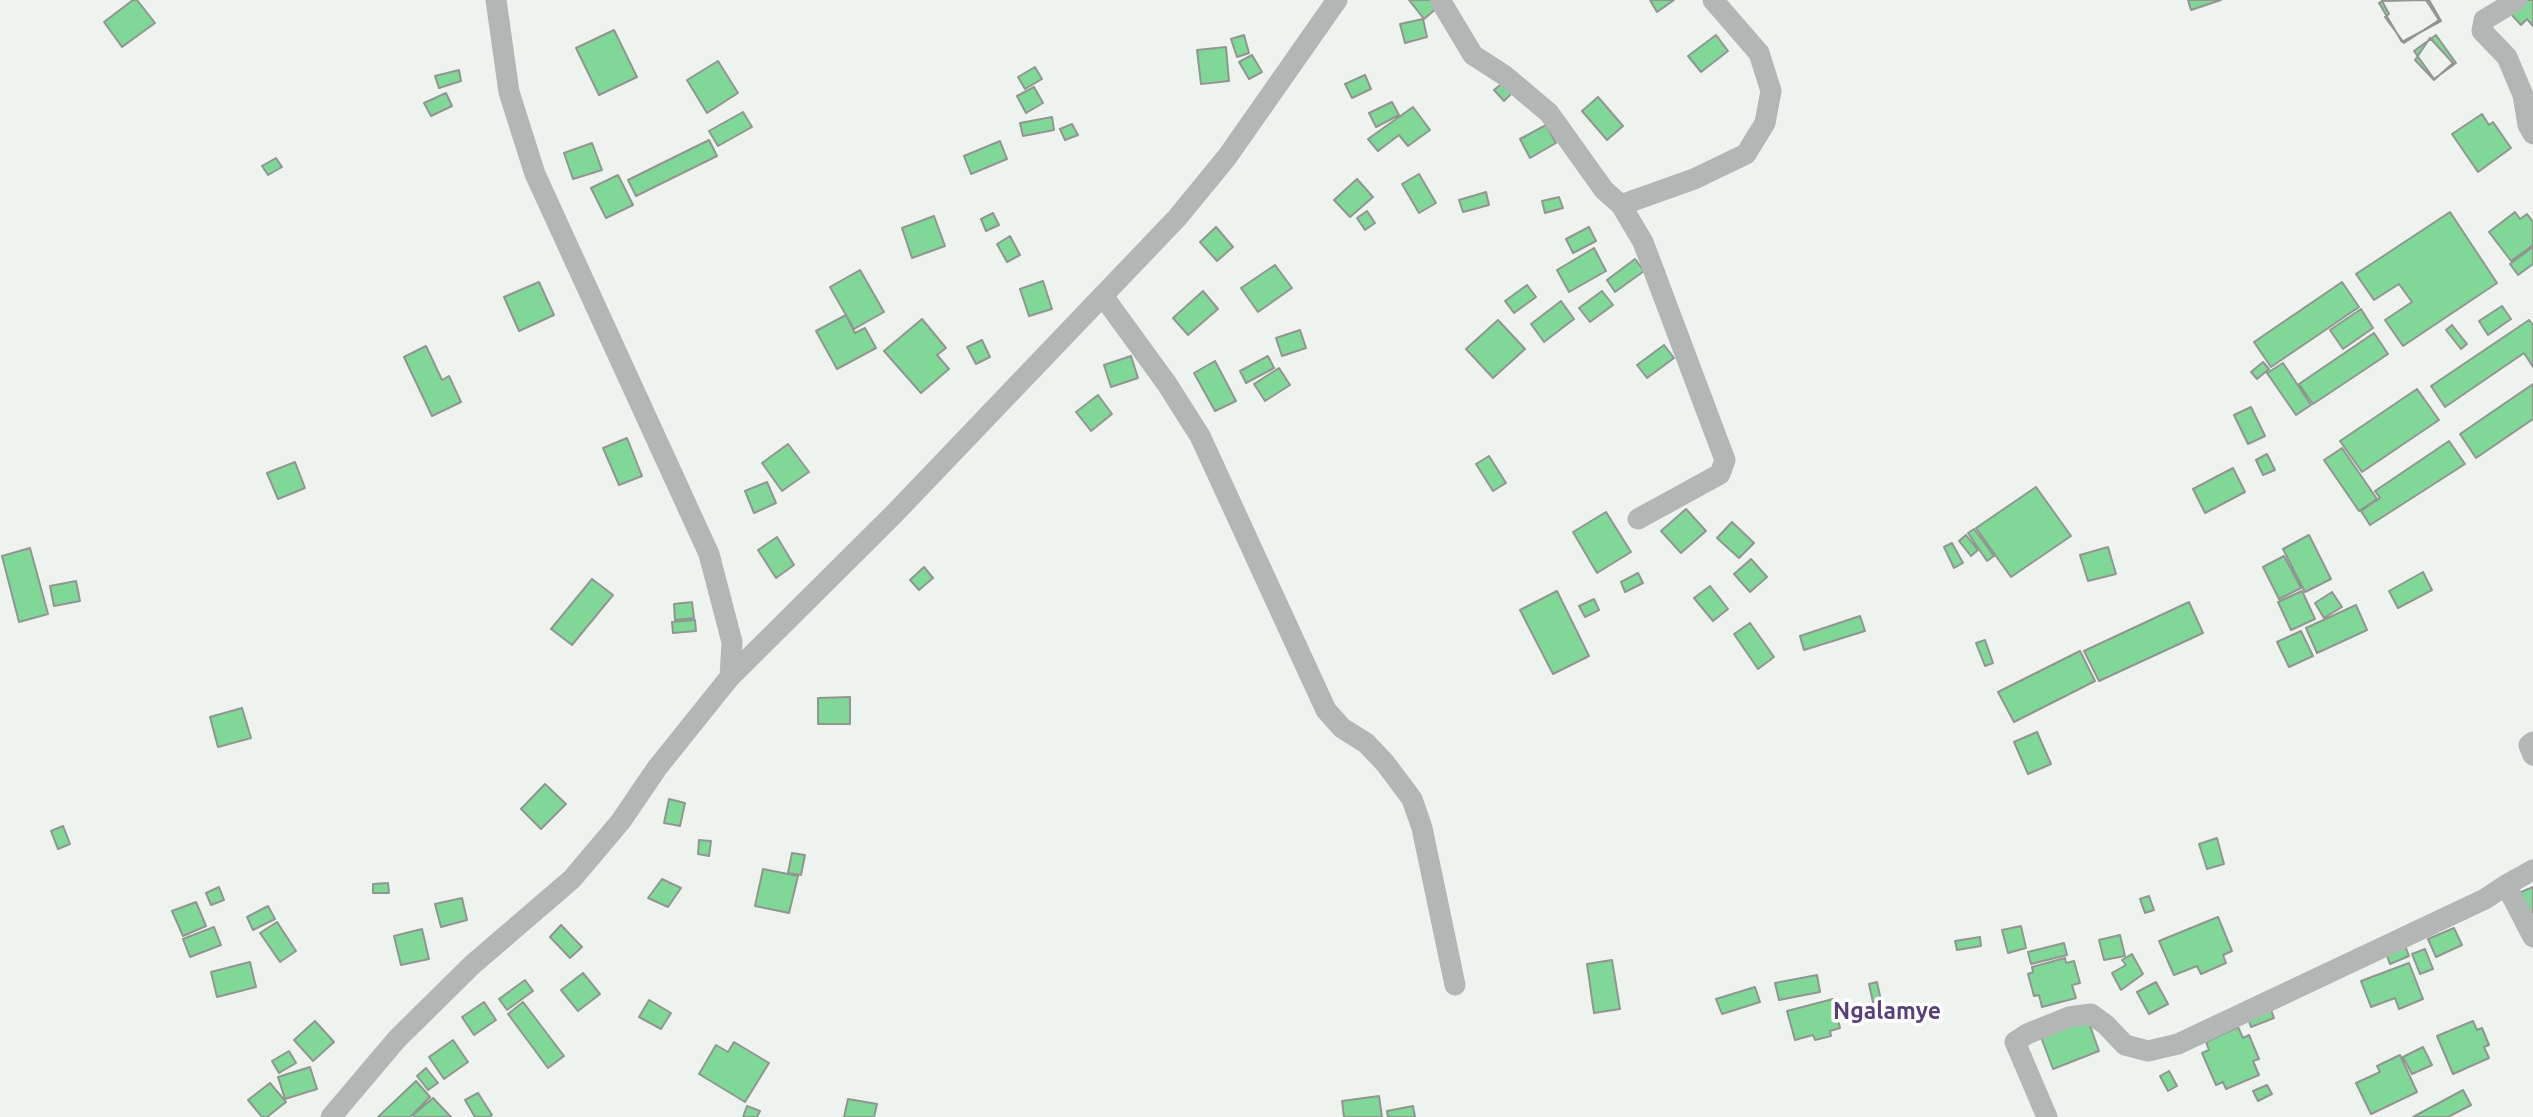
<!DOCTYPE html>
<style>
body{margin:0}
canvas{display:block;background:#eff3ef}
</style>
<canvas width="2533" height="1117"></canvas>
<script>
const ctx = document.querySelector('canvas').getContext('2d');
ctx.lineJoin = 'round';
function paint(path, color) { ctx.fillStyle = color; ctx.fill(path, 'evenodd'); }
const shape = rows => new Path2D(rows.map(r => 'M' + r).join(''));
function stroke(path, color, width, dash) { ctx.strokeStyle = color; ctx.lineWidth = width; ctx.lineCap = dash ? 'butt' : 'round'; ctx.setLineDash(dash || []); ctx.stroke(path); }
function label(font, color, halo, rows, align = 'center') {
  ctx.font = font + ' Ubuntu,sans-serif'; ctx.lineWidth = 7; ctx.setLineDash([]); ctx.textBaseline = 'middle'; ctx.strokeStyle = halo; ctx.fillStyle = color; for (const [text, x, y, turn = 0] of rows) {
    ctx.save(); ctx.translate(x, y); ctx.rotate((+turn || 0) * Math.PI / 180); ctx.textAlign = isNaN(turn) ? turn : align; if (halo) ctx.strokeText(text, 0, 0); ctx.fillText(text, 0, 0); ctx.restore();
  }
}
const building = shape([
 [133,0,137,0,155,23,122,47,104,22,133,0],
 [1409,0,1431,0,1438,7,1424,19,1409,0],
 [1650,0,1674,0,1657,12,1650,0],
 [2188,0,2221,0,2191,10,2188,0],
 [2384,0,2429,0,2441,21,2402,42,2379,3,2384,0],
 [2426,0,2439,20,2404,43,2385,17,2389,14,2382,1,2426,0],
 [2526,0,2533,0,2533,26,2527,19,2521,25,2511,14,2526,0],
 [1423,19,1427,37,1405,43,1400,24,1423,19],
 [614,30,637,77,599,95,576,48,614,30],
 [1244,35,1249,53,1237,57,1231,39,1244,35],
 [1716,35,1728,51,1701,72,1688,56,1716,35],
 [2436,35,2456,63,2434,79,2414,51,2436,35],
 [2430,38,2453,63,2434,80,2415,60,2430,38],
 [1226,47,1229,81,1201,84,1197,50,1226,47],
 [1252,55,1262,72,1249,79,1239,62,1252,55],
 [718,61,738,93,707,113,687,80,718,61],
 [1035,67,1042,79,1025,89,1018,77,1035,67],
 [459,70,461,81,439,88,435,76,459,70],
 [1365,75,1371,89,1352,98,1345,84,1365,75],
 [1505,81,1514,91,1504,101,1494,90,1505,81],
 [1034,87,1043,103,1026,113,1017,96,1034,87],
 [446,93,452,106,431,116,424,103,446,93],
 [1598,97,1623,126,1607,140,1582,111,1598,97],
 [1392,102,1399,115,1376,127,1369,113,1392,102],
 [1413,107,1430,130,1408,146,1399,135,1378,151,1368,139,1413,107],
 [743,112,752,127,718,146,709,131,743,112],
 [2482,114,2489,125,2493,122,2511,148,2478,172,2452,134,2482,114],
 [1052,117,1054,130,1023,136,1020,123,1052,117],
 [1072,124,1078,135,1065,140,1060,129,1072,124],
 [1546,125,1556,143,1530,158,1520,139,1546,125],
 [709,140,717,156,636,196,628,180,709,140],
 [1000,141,1007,159,971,174,964,156,1000,141],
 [592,143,602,170,573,179,564,153,592,143],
 [276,158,282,167,268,175,262,166,276,158],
 [1419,174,1436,203,1419,213,1402,184,1419,174],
 [618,175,633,205,606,218,591,188,618,175],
 [1357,179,1373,197,1350,217,1334,200,1357,179],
 [1486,192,1489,205,1463,212,1459,200,1486,192],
 [1559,197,1563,208,1545,213,1542,201,1559,197],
 [1367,211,1375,223,1365,230,1357,218,1367,211],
 [2450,212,2497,283,2403,346,2385,320,2412,302,2399,284,2374,300,2356,274,2450,212],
 [2515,212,2520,219,2527,214,2533,222,2533,245,2511,261,2489,232,2515,212],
 [993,213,999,225,986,231,981,219,993,213],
 [934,216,945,246,912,258,902,228,934,216],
 [1216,227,1233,247,1217,261,1200,242,1216,227],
 [1589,227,1596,241,1573,253,1566,239,1589,227],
 [1010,236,1020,255,1007,262,997,244,1010,236],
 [2533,247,2533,264,2518,275,2510,264,2533,247],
 [1594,248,1606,271,1569,292,1557,270,1594,248],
 [1635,259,1644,271,1615,292,1607,280,1635,259],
 [1275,265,1292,288,1258,312,1241,288,1275,265],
 [860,270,884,312,854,329,830,287,860,270],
 [1043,281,1052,309,1029,316,1020,289,1043,281],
 [539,282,554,315,519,331,504,297,539,282],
 [2342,282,2359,307,2271,367,2254,342,2342,282],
 [1527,285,1536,297,1514,313,1505,301,1527,285],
 [1203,291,1218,309,1188,335,1173,318,1203,291],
 [1602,291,1613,305,1590,322,1579,308,1602,291],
 [1561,301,1574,319,1544,342,1531,324,1561,301],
 [2502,306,2511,319,2488,335,2479,321,2502,306],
 [2361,309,2373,328,2343,349,2330,330,2361,309],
 [846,315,855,333,865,328,876,348,837,369,816,331,846,315],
 [922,319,946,348,937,355,949,369,921,393,884,351,922,319],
 [1498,320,1525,349,1493,378,1466,349,1498,320],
 [2529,320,2533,325,2533,367,2524,353,2445,407,2431,386,2529,320],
 [2452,325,2467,344,2461,349,2446,330,2452,325],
 [1300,330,1306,348,1282,356,1276,338,1300,330],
 [2374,333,2388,354,2313,404,2299,384,2374,333],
 [982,340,990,357,976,364,967,347,982,340],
 [1664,345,1674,358,1647,378,1637,365,1664,345],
 [426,346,442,380,449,376,461,402,432,416,404,357,426,346],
 [1131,356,1138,378,1111,387,1104,365,1131,356],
 [1268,356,1274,368,1246,383,1240,371,1268,356],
 [1215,361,1236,401,1215,411,1194,373,1215,361],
 [2263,362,2269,369,2257,379,2251,372,2263,362],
 [2283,363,2311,405,2296,415,2267,373,2283,363],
 [1279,368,1290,385,1265,401,1254,384,1279,368],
 [2533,384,2533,419,2476,458,2460,434,2533,384],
 [2417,389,2439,420,2362,472,2340,441,2417,389],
 [1098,395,1112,414,1091,431,1076,412,1098,395],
 [2251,407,2265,436,2248,444,2234,415,2251,407],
 [627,438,642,476,619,485,603,448,627,438],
 [2449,441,2465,464,2370,525,2361,511,2380,498,2375,491,2449,441],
 [788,444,809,472,782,491,762,463,788,444],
 [2342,448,2377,499,2359,511,2324,460,2342,448],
 [2267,454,2275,470,2263,475,2256,460,2267,454],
 [1489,456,1506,483,1493,491,1476,464,1489,456],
 [295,462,305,488,278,499,267,473,295,462],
 [2233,468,2245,492,2205,513,2193,489,2233,468],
 [767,482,776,503,754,513,745,491,767,482],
 [2036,487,2071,536,2011,577,1976,528,2036,487],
 [1686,509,1706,531,1681,553,1661,531,1686,509],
 [1606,512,1631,552,1597,573,1573,532,1606,512],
 [1732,522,1754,543,1739,558,1717,538,1732,522],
 [1974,529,1994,556,1987,561,1968,533,1974,529],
 [1966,535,1978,550,1971,556,1959,541,1966,535],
 [2309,535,2331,579,2305,592,2283,549,2309,535],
 [777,537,794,565,776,578,758,550,777,537],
 [1952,543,1963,563,1954,568,1944,547,1952,543],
 [2108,547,2116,574,2088,581,2080,555,2108,547],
 [30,548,48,614,19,622,2,556,30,548],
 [2284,556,2301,588,2279,599,2263,567,2284,556],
 [1751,559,1767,577,1750,592,1734,574,1751,559],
 [924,567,933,578,919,590,910,580,924,567],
 [2423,572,2432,590,2398,608,2389,591,2423,572],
 [1638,573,1643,583,1625,592,1621,582,1638,573],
 [592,579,613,595,572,645,551,629,592,579],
 [76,581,80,601,54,606,50,586,76,581],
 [1710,586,1728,609,1713,621,1694,598,1710,586],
 [1557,591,1589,656,1553,674,1520,610,1557,591],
 [2302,591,2315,619,2291,630,2278,602,2302,591],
 [2332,592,2342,607,2324,618,2315,603,2332,592],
 [1594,599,1599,610,1585,617,1579,606,1594,599],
 [692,602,694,618,675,620,674,604,692,602],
 [2189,602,2203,633,2099,681,2084,651,2189,602],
 [2356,605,2367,630,2317,653,2306,628,2356,605],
 [1860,616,1865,631,1804,650,1800,636,1860,616],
 [695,620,696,631,673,633,672,622,695,620],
 [1750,623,1774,657,1758,669,1734,634,1750,623],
 [2301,631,2313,656,2289,667,2277,642,2301,631],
 [1985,640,1993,663,1985,666,1976,643,1985,640],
 [2080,651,2095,681,2014,722,1998,692,2080,651],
 [850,697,850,724,818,724,818,698,850,697],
 [242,708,251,738,218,747,210,717,242,708],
 [2037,732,2051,764,2028,774,2014,742,2037,732],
 [545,784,566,804,541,829,521,809,545,784],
 [669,799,685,803,680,826,664,823,669,799],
 [63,826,70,844,58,849,51,831,63,826],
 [2217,838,2224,864,2207,869,2199,844,2217,838],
 [699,840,711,841,709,856,698,854,699,840],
 [792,853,805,855,801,875,788,873,792,853],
 [763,869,798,876,789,913,755,906,763,869],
 [662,879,681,888,668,907,648,898,662,879],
 [388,883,389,893,373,893,373,884,388,883],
 [219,887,224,900,211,905,206,893,219,887],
 [2533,887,2533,924,2519,893,2533,887],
 [2149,896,2154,910,2145,913,2140,899,2149,896],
 [462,898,467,920,441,927,435,904,462,898],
 [196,902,206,926,183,936,172,911,196,902],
 [268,906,275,919,253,930,247,917,268,906],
 [2218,917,2232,951,2223,955,2226,963,2201,974,2197,966,2174,975,2159,941,2218,917],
 [277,922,296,951,280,962,260,933,277,922],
 [561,925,582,947,570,958,550,937,561,925],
 [2021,926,2026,948,2008,953,2002,930,2021,926],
 [214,927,221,945,190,957,183,939,214,927],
 [2454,928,2462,945,2436,957,2428,939,2454,928],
 [422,929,429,959,401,965,394,936,422,929],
 [2120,935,2125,956,2104,960,2099,940,2120,935],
 [1980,937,1981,946,1957,950,1955,941,1980,937],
 [2064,943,2067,955,2031,964,2028,952,2064,943],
 [2404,943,2409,956,2390,964,2385,951,2404,943],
 [2425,949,2433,969,2420,974,2412,954,2425,949],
 [2132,954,2143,974,2121,990,2112,973,2126,965,2122,960,2132,954],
 [2065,958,2066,963,2074,961,2080,983,2072,985,2076,998,2042,1007,2039,995,2034,996,2028,974,2033,972,2032,967,2065,958],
 [1612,960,1620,1009,1594,1013,1587,964,1612,960],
 [250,962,256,987,217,997,211,972,250,962],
 [2409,963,2423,999,2399,1009,2395,998,2371,1007,2361,981,2409,963],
 [583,973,600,994,578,1011,561,990,583,973],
 [1817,975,1820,992,1779,1000,1775,983,1817,975],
 [525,980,533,991,507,1010,499,999,525,980],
 [1877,982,1882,1005,1874,1007,1869,984,1877,982],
 [2156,982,2168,1004,2149,1014,2137,992,2156,982],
 [1755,987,1760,1002,1722,1014,1716,999,1755,987],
 [1833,999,1840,1028,1830,1031,1831,1036,1815,1040,1813,1035,1795,1040,1787,1011,1833,999],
 [649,1000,671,1013,661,1029,639,1017,649,1000],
 [484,1002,496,1020,474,1035,462,1017,484,1002],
 [523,1002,564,1056,548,1068,508,1014,523,1002],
 [2270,1007,2274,1018,2251,1027,2247,1015,2270,1007],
 [2088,1020,2099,1051,2053,1069,2041,1037,2088,1020],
 [315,1021,334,1042,313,1061,294,1040,315,1021],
 [2473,1021,2477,1030,2482,1028,2489,1045,2484,1047,2489,1058,2453,1074,2437,1036,2473,1021],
 [2238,1027,2243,1038,2249,1035,2259,1059,2253,1061,2259,1075,2226,1089,2223,1082,2216,1085,2202,1053,2209,1050,2206,1042,2238,1027],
 [453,1040,468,1062,444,1079,429,1057,453,1040],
 [734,1042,769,1063,745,1102,699,1074,716,1045,728,1052,734,1042],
 [2423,1047,2432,1065,2412,1074,2403,1057,2423,1047],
 [289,1051,296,1063,279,1073,272,1061,289,1051],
 [2400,1055,2417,1092,2371,1114,2356,1083,2380,1072,2377,1066,2400,1055],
 [310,1067,317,1089,285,1099,278,1077,310,1067],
 [426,1068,438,1083,428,1090,417,1076,426,1068],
 [2169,1071,2177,1086,2168,1091,2160,1076,2169,1071],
 [416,1081,430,1097,410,1117,378,1117,416,1081],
 [270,1083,286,1102,267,1117,262,1117,248,1100,270,1083],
 [2267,1085,2272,1094,2258,1101,2253,1091,2267,1085],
 [2463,1090,2471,1105,2448,1117,2413,1117,2463,1090],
 [478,1093,492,1115,489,1117,475,1117,465,1100,478,1093],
 [1379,1096,1382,1117,1344,1117,1342,1101,1379,1096],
 [433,1098,451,1117,415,1117,413,1115,433,1098],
 [848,1099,877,1104,874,1117,844,1117,848,1099],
 [747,1106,760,1111,757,1117,743,1117,747,1106],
 [1413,1106,1415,1117,1388,1117,1387,1111,1413,1106]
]);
paint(building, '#80d897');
stroke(building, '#919692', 2);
stroke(shape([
 [496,0,509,92,535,174,709,554,732,642,730,677],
 [1440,0,1473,55,1504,75,1549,113,1604,190,1621,205,1694,179,1746,154,1765,123,1771,91,1759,53,1713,0],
 [2517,0,2484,20,2482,31,2507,57,2523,95,2528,125,2533,134],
 [1621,205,1643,242,1725,460,1720,474,1638,519],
 [1103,296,1167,384,1200,436,1326,710,1342,728,1366,743,1385,763,1412,799,1422,828,1455,985],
 [2533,742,2529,745,2533,755],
 [2533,870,2506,885,2533,937],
 [331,1117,397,1039,472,965,572,879,621,821,657,768,730,677,894,514,1177,218,1227,157,1337,0],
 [2047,1117,2015,1042,2027,1034,2069,1017,2091,1014,2106,1025,2125,1045,2148,1051,2178,1044,2485,899,2506,885]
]), '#b3b6b4', 21);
label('bold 23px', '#583f7c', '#fff', [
 ["Ngalamye",1887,1011]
]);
</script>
